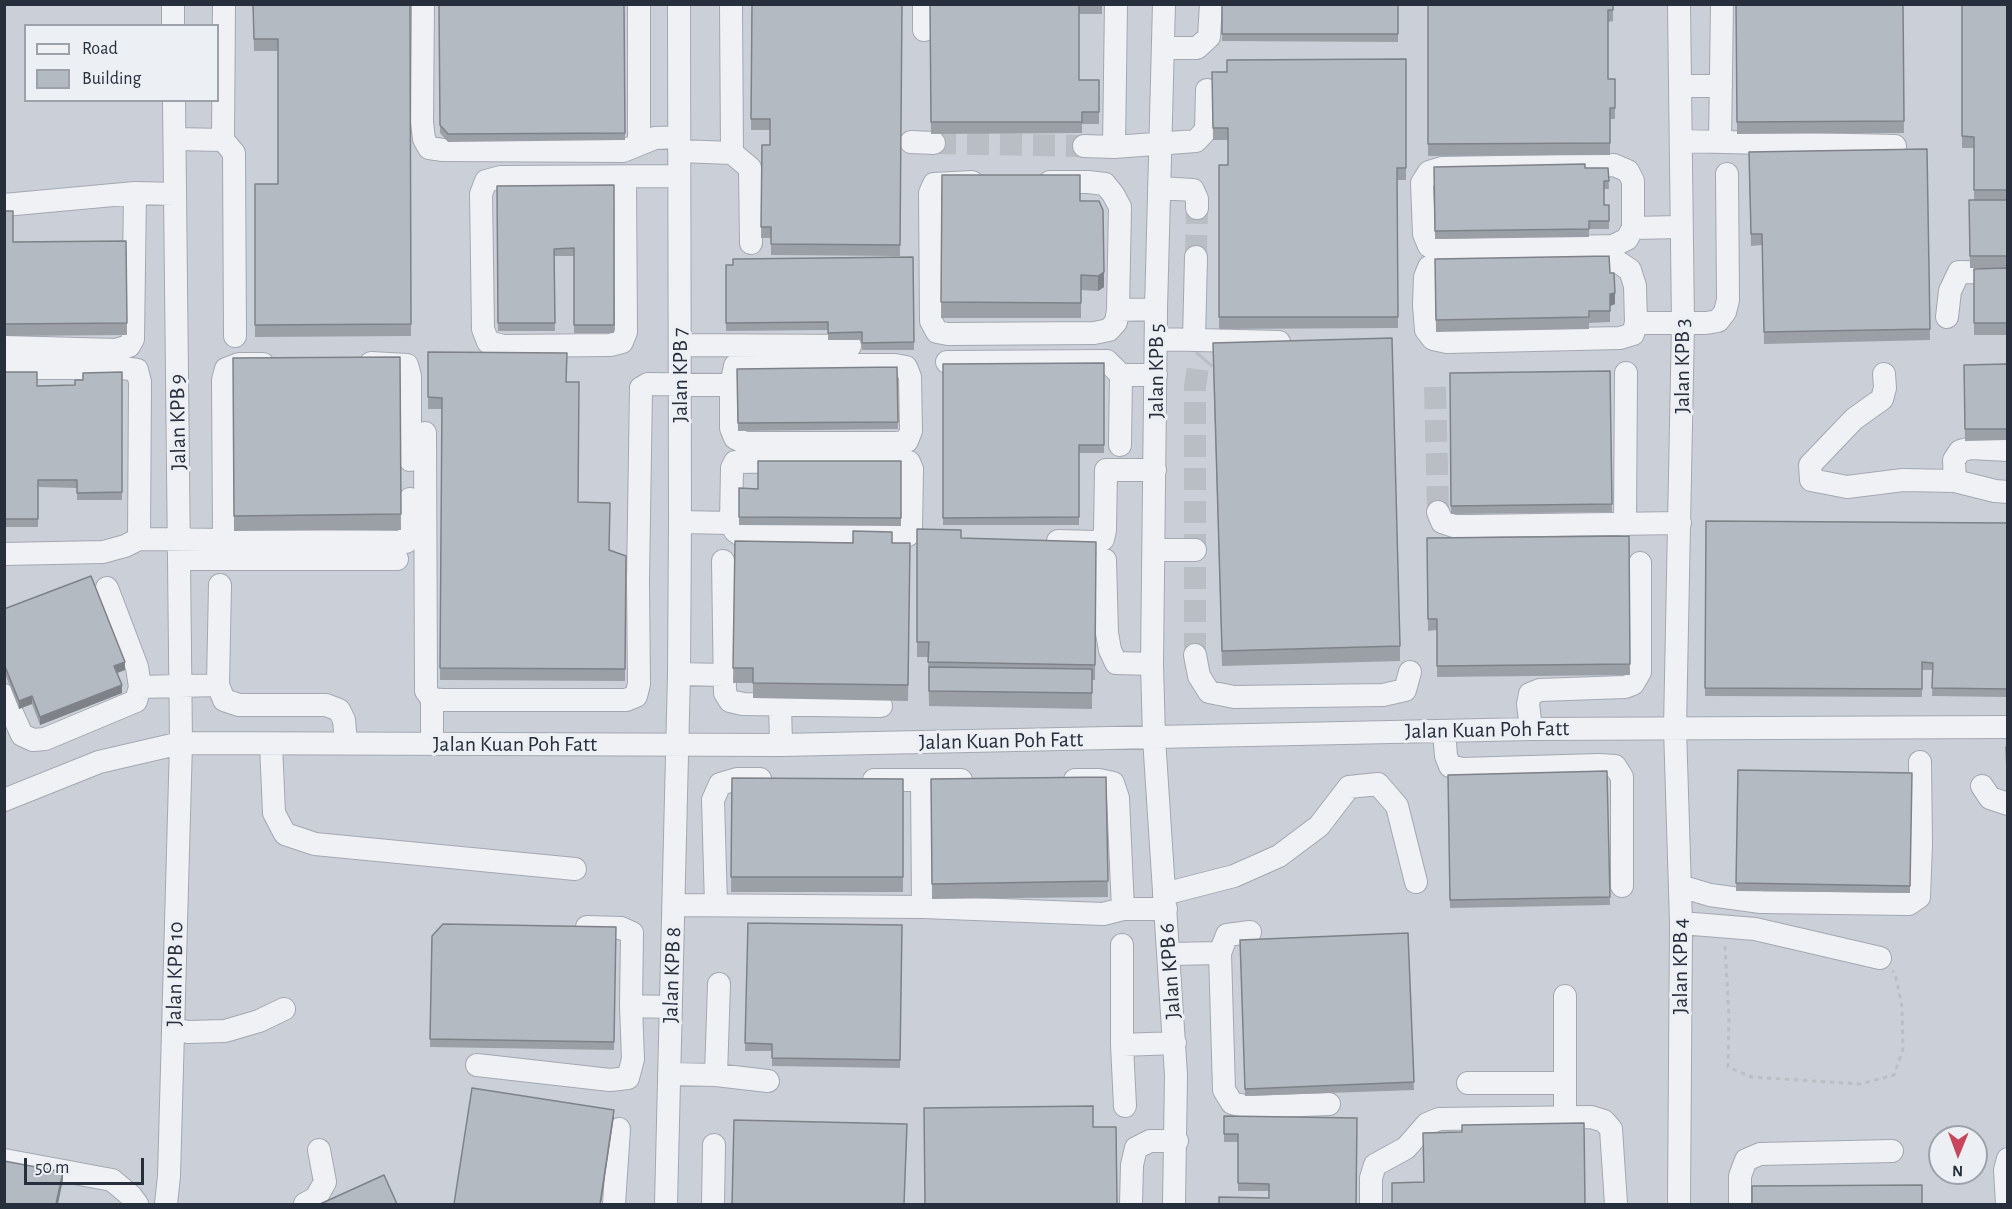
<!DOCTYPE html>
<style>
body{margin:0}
#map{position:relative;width:2012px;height:1209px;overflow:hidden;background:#dde1e6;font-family:"Alegreya Sans",sans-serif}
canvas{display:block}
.frame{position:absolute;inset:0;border:6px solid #272f3c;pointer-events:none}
.legend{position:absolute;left:24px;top:24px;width:195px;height:78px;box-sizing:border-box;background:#eceff4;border:2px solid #9da2aa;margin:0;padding:8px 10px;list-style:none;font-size:18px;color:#272f3c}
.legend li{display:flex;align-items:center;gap:12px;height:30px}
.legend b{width:30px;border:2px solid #9da2aa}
.north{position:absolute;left:1928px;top:1125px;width:60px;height:60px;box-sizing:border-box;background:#eceff4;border:2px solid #9da2aa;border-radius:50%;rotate:181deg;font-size:16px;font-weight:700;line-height:24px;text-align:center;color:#272f3c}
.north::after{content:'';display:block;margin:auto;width:21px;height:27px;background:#c7465c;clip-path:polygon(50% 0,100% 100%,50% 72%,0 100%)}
.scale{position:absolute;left:24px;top:1158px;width:120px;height:27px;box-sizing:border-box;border:3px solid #272f3c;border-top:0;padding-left:8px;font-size:18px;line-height:21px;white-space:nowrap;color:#272f3c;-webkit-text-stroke:4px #eceff4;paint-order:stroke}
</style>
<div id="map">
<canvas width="2012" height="1209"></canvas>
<div class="frame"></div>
<ul class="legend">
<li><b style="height:8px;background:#eff1f5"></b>Road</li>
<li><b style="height:16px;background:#b4bac2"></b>Building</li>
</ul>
<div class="north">N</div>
<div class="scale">50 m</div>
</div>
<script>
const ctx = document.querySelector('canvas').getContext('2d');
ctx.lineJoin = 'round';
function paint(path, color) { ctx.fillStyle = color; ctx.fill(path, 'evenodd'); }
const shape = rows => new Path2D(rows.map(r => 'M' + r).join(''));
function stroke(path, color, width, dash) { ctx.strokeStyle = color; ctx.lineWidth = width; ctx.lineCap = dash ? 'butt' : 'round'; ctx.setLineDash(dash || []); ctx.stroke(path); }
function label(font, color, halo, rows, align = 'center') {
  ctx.font = font + ' "Alegreya Sans",sans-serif'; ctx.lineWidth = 6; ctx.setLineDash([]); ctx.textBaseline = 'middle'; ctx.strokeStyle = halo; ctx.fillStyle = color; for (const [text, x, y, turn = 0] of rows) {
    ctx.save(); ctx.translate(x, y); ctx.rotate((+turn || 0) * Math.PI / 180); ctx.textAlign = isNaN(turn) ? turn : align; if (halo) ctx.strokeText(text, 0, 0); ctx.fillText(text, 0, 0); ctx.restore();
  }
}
paint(shape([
 [5,5,2007,5,2007,1204,5,1204],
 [26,26,218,26,218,100,26,100],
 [1940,1137,1976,1137,1976,1173,1940,1173]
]), '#cbd0d8');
stroke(shape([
 [934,143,1084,146],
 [1196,257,1197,208],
 [1435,387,1438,512],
 [1195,655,1195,387,1198,366,1205,358]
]), '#b9bdc4', 22, [22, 11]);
const minor = shape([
 [173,4,173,26],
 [423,4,422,122,424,139,429,148,443,150,623,151,655,138,679,137],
 [639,4,639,144],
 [731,4,732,153],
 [924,4,924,30],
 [1164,4,1156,309,1152,664,1154,738,1176,1075,1174,1204],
 [1164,48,1197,48,1209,37,1211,4],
 [1680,86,1721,86],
 [175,139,223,140,234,153,235,336],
 [223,140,224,4],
 [1681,141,1895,146],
 [911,142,934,143],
 [1720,142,1722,4],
 [1084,146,1114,147,1196,141,1206,130,1207,90],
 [1114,147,1116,4],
 [679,151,732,153,750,168,751,243],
 [1614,165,1628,171,1633,181,1633,228,1627,239,1613,246,1437,250,1429,246,1424,234,1422,183,1429,172,1442,168,1614,165],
 [625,178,626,332,622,342,610,345,503,346,488,342,483,329,481,194,486,181,501,177,679,176],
 [972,182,934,184,930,193,931,321,937,332,948,334,1094,333,1109,330,1116,322,1118,310,1156,309],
 [1050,182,1088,182,1105,184,1113,194,1120,207,1118,310],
 [1159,188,1193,190,1197,199,1197,208],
 [4,205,135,193,175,194],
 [1633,228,1680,227],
 [1466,262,1443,262,1429,267,1425,277,1424,306,1426,330,1433,339,1447,342,1620,338,1633,334,1636,323,1706,323,1718,321,1725,312,1728,300,1727,174],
 [1580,262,1618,262,1630,270,1635,286,1636,323],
 [1947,317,1950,291,1959,272,2008,273],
 [1156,339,1279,342],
 [1194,340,1196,257],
 [680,345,850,346],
 [4,347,116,350,129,346,133,339,135,193],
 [947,362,1107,361,1121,375],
 [371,363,407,365,410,376,410,460],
 [4,368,123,368,137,370,140,382,139,539],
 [1884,374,1885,388,1882,399,1854,419,1810,465,1811,480,1847,487,1903,480,1955,481,1995,491,2008,492],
 [425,433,426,691,432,699,443,700,626,700,636,696,639,684,638,581,641,388,648,384,731,385,735,366,743,364,895,365,906,367,910,377,911,431,907,441,897,443,745,443,735,438,731,428,731,385],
 [1120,445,1121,375,1156,375],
 [1955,481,1954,460,1960,451,1971,448,2008,450],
 [1438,512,1442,522,1454,526,1471,526,1680,523],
 [680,522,731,523,732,468,735,462,902,460,909,462,912,469,911,528,908,535,742,536,735,531,731,523],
 [1625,525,1626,373],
 [224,539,223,380,226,369,239,364,263,364],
 [1058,541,1095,542,1103,539,1105,530,1106,470,1155,470],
 [1155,550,1195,550],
 [4,554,103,552,125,546,139,539,406,542,410,530,410,499],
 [179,559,397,559],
 [1105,560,1107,633,1110,650,1116,663,1152,664],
 [723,561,725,693,730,701,743,704,881,706],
 [220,585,218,685,224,700,239,705,326,705,339,710,344,720,346,743],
 [107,588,137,667,140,687],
 [1195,655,1199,676,1209,692,1234,697,1383,695,1405,690,1410,672],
 [679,674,724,675],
 [4,695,22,735,33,740,45,739,136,701,140,687,218,685],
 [432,699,432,743],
 [780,704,781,745],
 [1531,729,1528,704,1530,694,1540,690,1625,687,1633,684,1640,672,1640,563],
 [1444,731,1446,756,1450,766,1462,769,1599,765,1615,766,1622,777,1622,886],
 [271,744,274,813,285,834,315,844,575,869],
 [874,780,961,780],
 [922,780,923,907],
 [1075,780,1099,780,1113,783,1118,798,1123,909],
 [1982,786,1990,798,2008,804],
 [4,800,99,762,181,743,781,745,1531,729,2008,727],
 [1680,886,1710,895,1761,902,1909,904,1919,897,1921,844,1920,762],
 [1164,894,1234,876,1279,856,1319,826,1349,787,1378,784,1397,806,1416,882],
 [674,905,923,907,1103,914,1123,909,1166,909],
 [716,905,713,800,720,784,737,779,760,779],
 [1681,923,1755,929,1880,958],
 [587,927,621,928,632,933,631,1006],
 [1122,945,1122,1045,1125,1106],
 [1220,953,1224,1090,1232,1103,1248,1107,1329,1104],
 [1170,954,1220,953,1227,935,1250,932],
 [1565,996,1565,1118],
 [173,1029,188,1032,225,1031,259,1021,284,1009],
 [1122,1045,1175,1043],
 [477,1065,610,1080,628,1078,633,1059,631,1006,671,1007],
 [669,1074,716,1075,768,1081],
 [716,1075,719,984],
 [1468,1083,1565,1083],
 [4,1160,112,1180,131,1196,137,1204],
 [166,1204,169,1176,181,743,174,100],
 [305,1204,316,1198,325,1182,319,1150],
 [614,1204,619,1129],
 [666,1204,679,674,680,522,679,4],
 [713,1204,714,1145],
 [1131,1204,1132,1165,1136,1148,1150,1141,1177,1141],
 [1371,1204,1371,1178,1375,1165,1406,1148,1427,1124,1439,1119,1591,1117,1604,1121,1611,1129,1616,1204],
 [1679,1204,1681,923,1675,728,1683,323,1679,4],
 [1740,1204,1740,1176,1746,1160,1760,1154,1892,1151],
 [2007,1204,2005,1170,2008,1159]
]);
stroke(minor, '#a3a8b0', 24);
stroke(shape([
 [1725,946,1729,1017,1728,1067,1752,1077,1860,1084,1894,1075,1903,1049,1902,1007,1895,973,1892,971]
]), '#bbbfc5', 3, [4.5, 4.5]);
stroke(minor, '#eff1f5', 22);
paint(shape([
 [253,4,410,4,411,336,255,337,255,184,278,184,278,51,254,51],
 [439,4,624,4,625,140,448,142,440,133],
 [752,4,902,4,900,256,771,255,771,238,761,238,762,145,770,145,770,130,751,130],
 [930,4,1102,4,1102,14,1079,14,1079,80,1099,80,1099,124,1082,124,1082,133,931,134],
 [1222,4,1398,4,1398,42,1222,41],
 [1428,4,1613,4,1613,21,1608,22,1608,79,1615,79,1615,119,1610,119,1610,155,1428,156],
 [1736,4,1903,4,1904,133,1737,134],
 [1962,4,2007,4,2007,268,1970,268,1969,200,1974,200,1974,148,1962,148],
 [1406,59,1406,180,1397,180,1398,328,1219,329,1219,165,1228,165,1228,140,1213,140,1212,72,1227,72],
 [1927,149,1930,340,1764,344,1762,245,1751,246,1749,152],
 [1434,167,1608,168,1609,189,1604,189,1604,205,1609,205,1609,229,1589,229,1589,237,1435,239],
 [942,175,1080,201,1104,287,1098,291,1081,290,1081,318,941,318],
 [614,185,614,333,574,333,574,256,554,256,555,331,498,331,497,186],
 [4,211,13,242,126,241,127,335,4,336],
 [913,257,914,350,862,350,862,340,828,340,828,330,726,331,726,265],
 [1435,259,1610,273,1615,304,1610,306,1610,322,1589,323,1589,329,1436,332],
 [2007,268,2007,335,1974,335,1974,269],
 [428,352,566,382,578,502,610,550,626,556,625,681,440,680,442,409,428,409],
 [400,357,401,530,234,531,233,358],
 [1213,359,1400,646,1400,661,1222,666],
 [1104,363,1104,453,1079,453,1079,525,943,525,943,364],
 [2007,364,2007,440,1965,441,1964,365],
 [897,367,898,429,738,431,737,369],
 [1610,371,1612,512,1451,514,1450,373],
 [4,372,37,386,75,385,83,380,122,372,122,500,77,500,77,488,38,487,38,527,4,527],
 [901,461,901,526,739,525,739,488,758,489],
 [1706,521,2007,523,2007,697,1932,696,1933,670,1922,670,1922,697,1705,696],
 [917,529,961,538,1096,542,1095,680,1092,680,1092,709,929,706,928,657,917,657],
 [1629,536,1630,675,1437,677,1437,630,1428,631,1427,538],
 [735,541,910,543,908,701,753,698,753,683,733,683],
 [4,609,125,670,117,673,122,693,40,725,32,704,19,709,4,671],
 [1738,770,1912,773,1910,893,1736,891],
 [1607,771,1610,905,1450,908,1448,775],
 [1106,777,1108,897,932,899,931,779],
 [732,778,903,779,903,892,731,892],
 [748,923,902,925,900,1068,772,1066,772,1051,745,1051],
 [616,927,614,1050,430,1047,432,936],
 [1408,933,1414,1090,1245,1096,1240,940],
 [1224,1116,1357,1204,1269,1198,1269,1191,1238,1191,1238,1142,1224,1142]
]), '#9ba0a7');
paint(shape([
 [1104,272,1104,287,1098,291,1098,276],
 [1615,293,1615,304,1610,306,1610,294],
 [125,662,125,670,114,674,114,666],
 [122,685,122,693,40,725,40,717],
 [32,696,32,704,19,709,19,701],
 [614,1110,614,1117,601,1204,600,1204],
 [63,1172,63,1180,58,1204,56,1204]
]), '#7e8288');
const building = shape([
 [253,4,410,4,411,324,255,325,255,184,278,184,278,39,254,39,253,4],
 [439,4,624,4,625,133,448,134,440,125,439,4],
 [752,4,902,4,900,245,771,244,771,227,761,227,762,145,770,145,770,119,751,119,752,4],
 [930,4,1079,4,1079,80,1099,80,1099,112,1082,112,1082,122,931,122,930,4],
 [1222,4,1398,4,1398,34,1222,34,1222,4],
 [1428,4,1613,4,1613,10,1608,10,1608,79,1615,79,1615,108,1610,108,1610,143,1428,144,1428,4],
 [1736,4,1903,4,1904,121,1737,122,1736,4],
 [1962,4,2007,4,2007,190,1974,190,1974,137,1962,136,1962,4],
 [1406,59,1406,168,1397,168,1398,317,1219,317,1219,165,1228,165,1228,128,1213,128,1212,72,1227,72,1227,60,1406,59],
 [1927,149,1930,329,1764,332,1762,234,1751,234,1749,152,1927,149],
 [1585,164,1585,168,1608,168,1609,181,1604,181,1604,205,1609,205,1609,221,1589,221,1589,229,1435,231,1434,167,1585,164],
 [942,175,1080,175,1080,201,1099,201,1103,210,1104,272,1098,276,1081,275,1081,303,941,302,942,175],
 [614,185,614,325,574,325,574,248,554,249,555,323,498,323,497,186,614,185],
 [1969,200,2007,200,2007,256,1970,256,1969,200],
 [4,211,13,211,13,242,126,241,127,323,4,324,4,211],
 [1609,256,1610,273,1614,273,1615,293,1610,294,1610,311,1589,311,1589,317,1436,320,1435,259,1609,256],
 [913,257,914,342,862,343,862,332,828,333,828,322,726,323,726,265,733,265,733,259,913,257],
 [2007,268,2007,323,1974,323,1974,269,2007,268],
 [1392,338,1400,646,1222,651,1213,343,1392,338],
 [428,352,567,353,566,382,579,382,578,502,610,503,609,550,626,556,625,669,440,668,442,398,428,397,428,352],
 [400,357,401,514,234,516,233,358,400,357],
 [1104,363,1104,445,1079,445,1079,517,943,518,943,364,1104,363],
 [2007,364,2007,429,1965,429,1964,365,2007,364],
 [897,367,898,422,738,423,737,369,897,367],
 [1610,371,1612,504,1451,506,1450,373,1610,371],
 [4,372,37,372,37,386,75,385,75,380,83,380,83,373,122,372,122,492,77,493,77,480,38,480,38,519,4,519,4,372],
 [758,461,901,461,901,518,739,517,739,488,758,489,758,461],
 [1706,521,2007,523,2007,689,1932,688,1933,663,1922,662,1922,689,1705,688,1706,521],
 [917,529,961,530,961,538,1096,542,1095,665,928,662,929,642,917,642,917,529],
 [853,531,892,532,892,543,910,543,908,685,753,683,753,668,733,668,735,541,853,543,853,531],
 [1629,536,1630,664,1437,666,1437,619,1428,619,1427,538,1629,536],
 [91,576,125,662,114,666,122,685,40,717,32,696,19,701,4,664,4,609,91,576],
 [929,667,1092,669,1092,693,929,691,929,667],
 [2006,747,2007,747,2007,770,2006,747],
 [1738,770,1912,773,1910,886,1736,883,1738,770],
 [1607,771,1610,897,1450,900,1448,775,1607,771],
 [1106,777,1108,881,932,884,931,779,1106,777],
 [732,778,903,779,903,877,731,877,732,778],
 [748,923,902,925,900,1060,772,1058,772,1044,745,1043,748,923],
 [443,924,616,927,614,1042,430,1039,432,936,443,924],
 [1408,933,1414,1082,1245,1089,1240,940,1408,933],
 [472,1088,614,1110,600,1204,454,1204,472,1088],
 [1093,1106,1093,1127,1116,1127,1117,1204,925,1204,924,1108,1093,1106],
 [1224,1116,1357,1118,1356,1204,1219,1204,1219,1197,1269,1198,1269,1184,1238,1183,1238,1134,1224,1134,1224,1116],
 [734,1120,907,1124,904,1204,732,1204,734,1120],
 [1584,1123,1585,1204,1392,1204,1392,1183,1424,1182,1423,1133,1462,1132,1462,1125,1584,1123],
 [4,1161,63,1172,56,1204,4,1204,4,1161],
 [384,1175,397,1204,320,1204,384,1175],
 [1922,1185,1922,1204,1752,1204,1752,1186,1922,1185]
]);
paint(building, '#b4bac2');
stroke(building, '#7e8288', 1.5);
label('22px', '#272f3c', '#eceff4', [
 ["Jalan KPB 3",1682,366,-90],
 ["Jalan KPB 5",1156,371,-90],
 ["Jalan KPB 7",680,375,-90],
 ["Jalan KPB 9",178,422,-91],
 ["Jalan Kuan Poh Fatt",1487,730,-1],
 ["Jalan Kuan Poh Fatt",1001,741,-1],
 ["Jalan Kuan Poh Fatt",515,744],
 ["Jalan KPB 4",1680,966,-90],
 ["Jalan KPB 6",1170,971,-94],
 ["Jalan KPB 10",175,974,-89],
 ["Jalan KPB 8",672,975,-88]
]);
</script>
